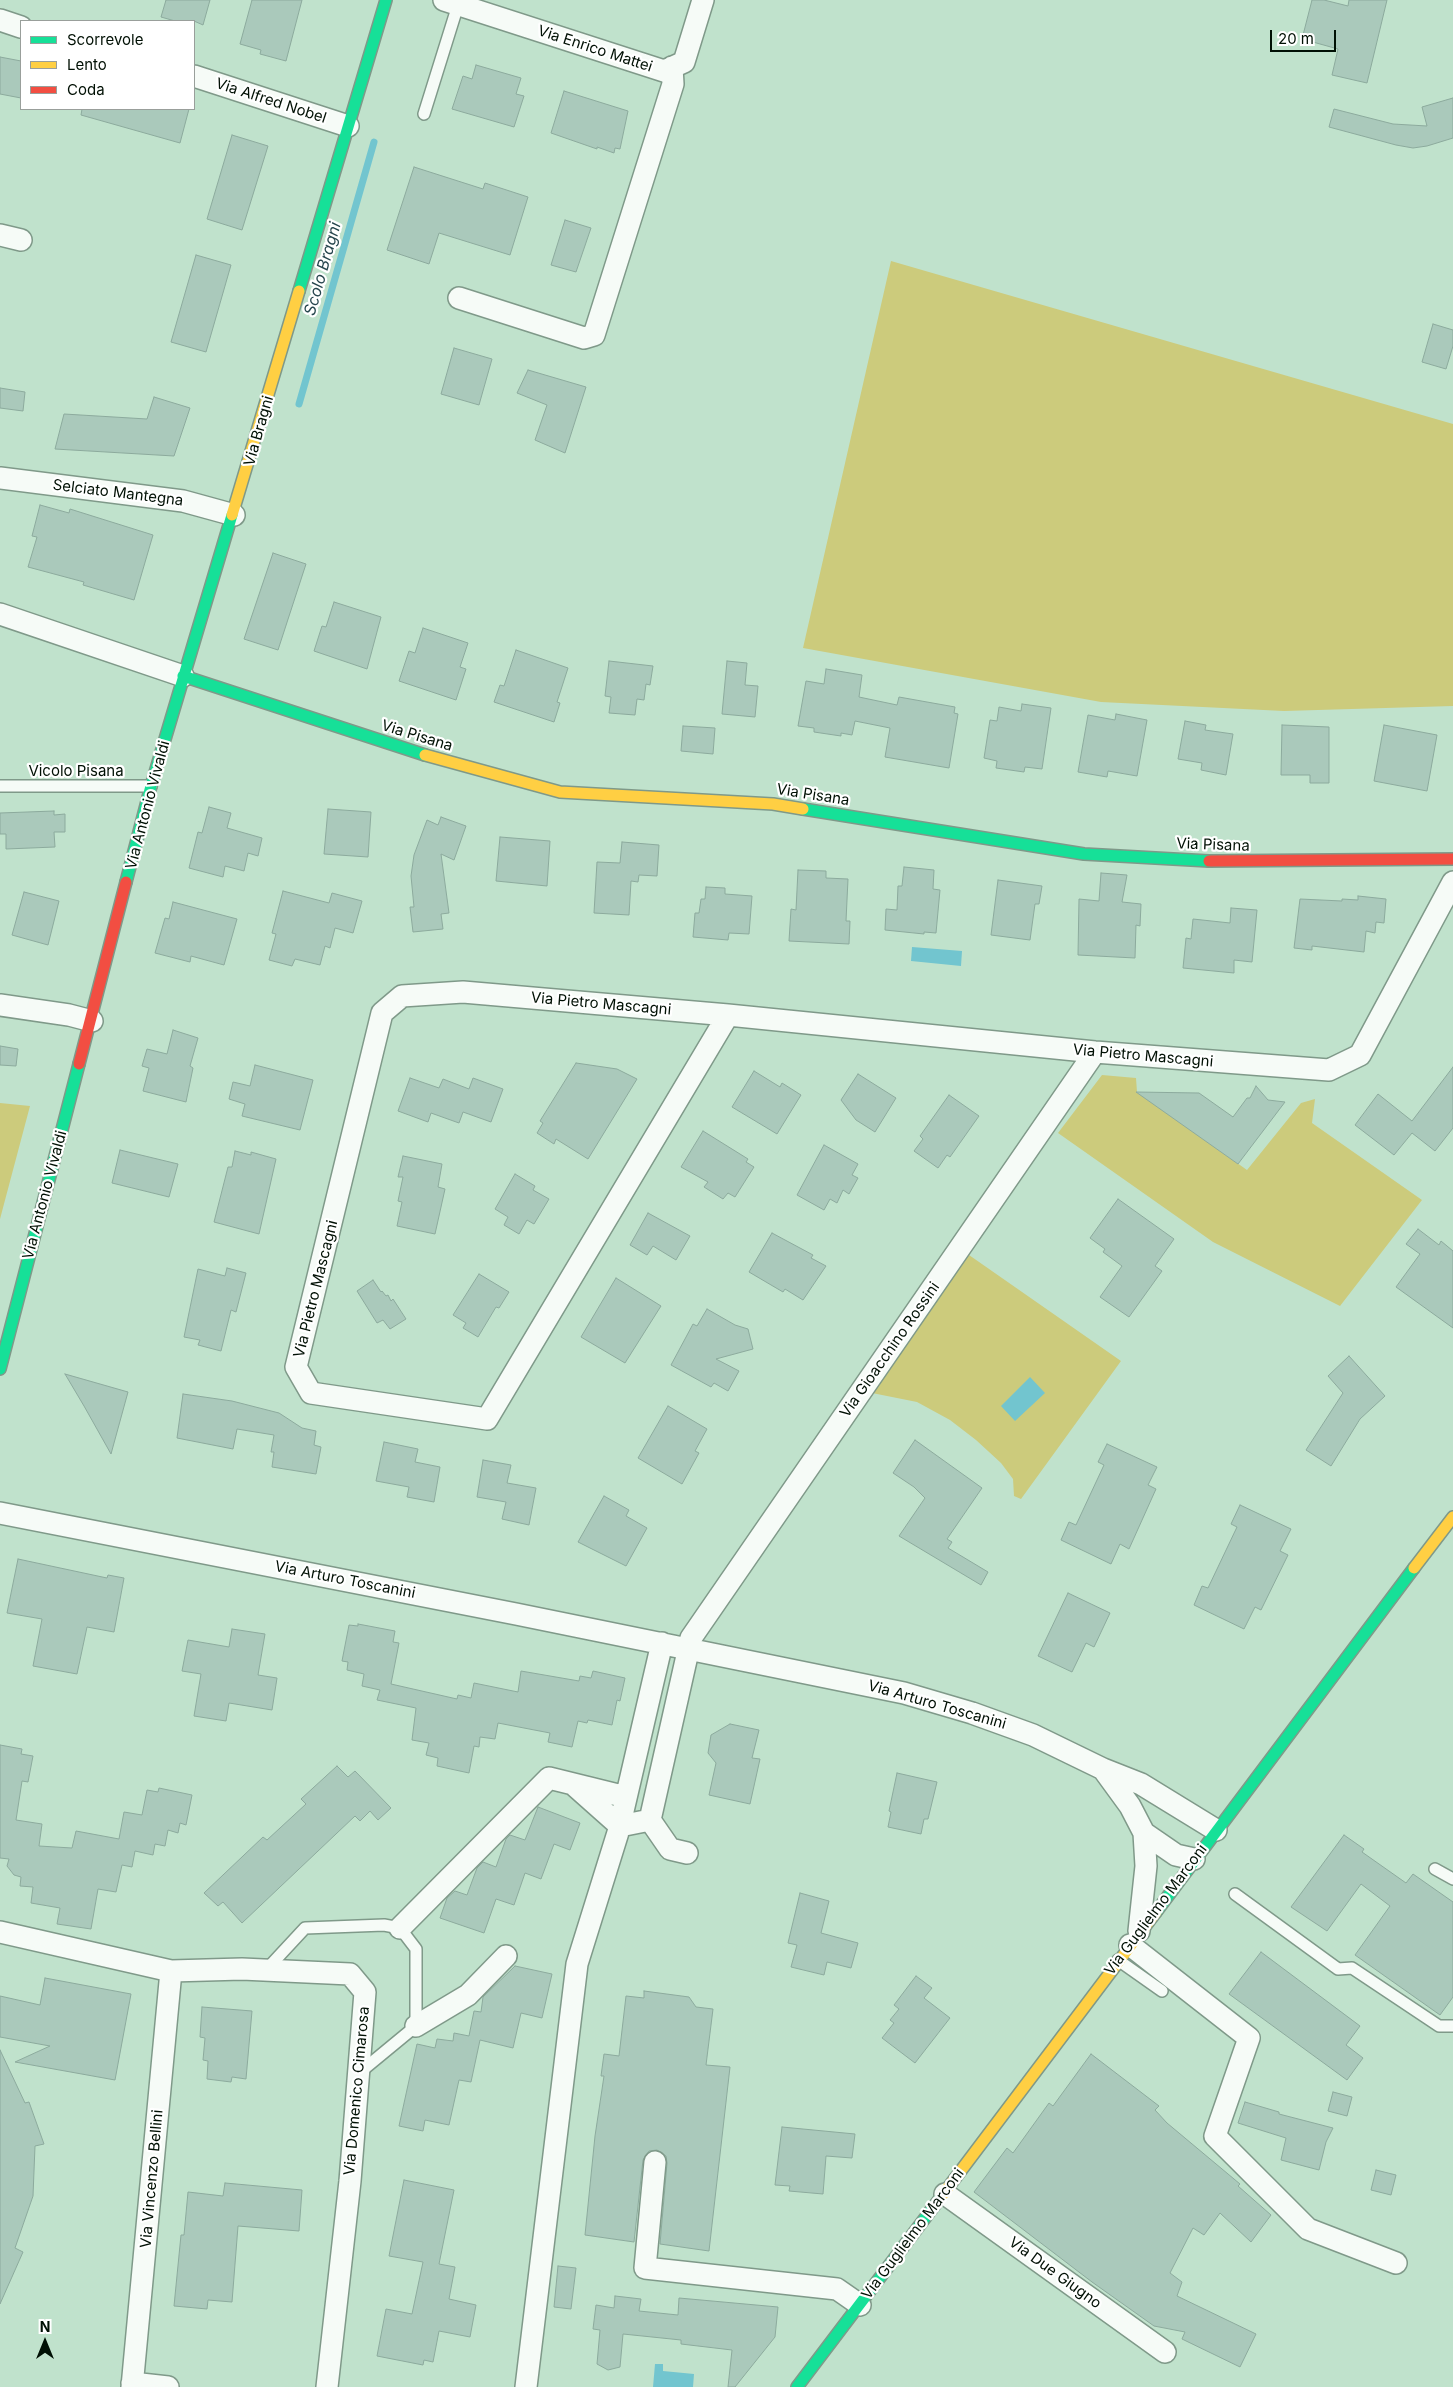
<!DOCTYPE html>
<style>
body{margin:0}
#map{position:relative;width:1453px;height:2387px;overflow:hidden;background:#c0e2cc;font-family:Inter,sans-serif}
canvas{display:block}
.legend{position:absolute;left:20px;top:20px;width:175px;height:90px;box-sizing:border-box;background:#fff;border:1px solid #999f9b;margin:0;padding:6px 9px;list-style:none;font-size:15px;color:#001004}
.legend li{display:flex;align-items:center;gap:10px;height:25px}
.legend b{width:25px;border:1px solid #999f9b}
.north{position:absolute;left:20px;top:2317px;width:50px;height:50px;-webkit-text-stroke:4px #fff;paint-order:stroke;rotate:0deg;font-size:14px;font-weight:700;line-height:20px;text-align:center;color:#001004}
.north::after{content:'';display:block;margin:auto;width:18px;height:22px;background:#001004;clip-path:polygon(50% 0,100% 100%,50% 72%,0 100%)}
.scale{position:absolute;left:1270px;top:30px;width:66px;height:22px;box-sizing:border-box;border:2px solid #001004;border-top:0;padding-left:6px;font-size:15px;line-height:18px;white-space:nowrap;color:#001004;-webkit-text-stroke:4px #fff;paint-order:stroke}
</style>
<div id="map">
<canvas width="1453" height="2387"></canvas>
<ul class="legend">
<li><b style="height:6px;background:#16e098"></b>Scorrevole</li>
<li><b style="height:6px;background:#ffcf43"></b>Lento</li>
<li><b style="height:6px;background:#f24e42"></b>Coda</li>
</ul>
<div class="north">N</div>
<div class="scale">20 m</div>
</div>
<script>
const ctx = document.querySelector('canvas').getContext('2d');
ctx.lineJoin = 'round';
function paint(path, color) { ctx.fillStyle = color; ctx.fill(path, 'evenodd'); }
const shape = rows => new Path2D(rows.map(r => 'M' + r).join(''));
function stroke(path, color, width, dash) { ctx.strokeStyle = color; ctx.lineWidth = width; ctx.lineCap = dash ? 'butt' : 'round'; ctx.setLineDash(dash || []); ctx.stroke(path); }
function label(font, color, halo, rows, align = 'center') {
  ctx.font = font + ' Inter,sans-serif'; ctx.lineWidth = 4.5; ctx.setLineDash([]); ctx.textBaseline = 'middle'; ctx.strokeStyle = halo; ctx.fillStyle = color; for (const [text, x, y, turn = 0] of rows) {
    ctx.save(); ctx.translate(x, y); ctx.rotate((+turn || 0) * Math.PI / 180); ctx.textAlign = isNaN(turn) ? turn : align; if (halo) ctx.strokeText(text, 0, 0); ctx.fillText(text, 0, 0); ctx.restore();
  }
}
paint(shape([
 [891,261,1453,424,1453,706,1284,711,1101,702,803,648],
 [1102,1075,1136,1078,1137,1092,1247,1170,1301,1103,1315,1099,1312,1123,1422,1200,1340,1306,1213,1242,1058,1133],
 [0,1103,30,1106,0,1219],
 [969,1255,1121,1361,1021,1499,1014,1496,1013,1479,1001,1463,976,1440,950,1420,917,1402,872,1393]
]), '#cccb7c');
paint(shape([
 [912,947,962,951,961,966,911,961],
 [1030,1377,1045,1393,1015,1421,1001,1406],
 [655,2364,663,2364,663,2371,694,2374,693,2387,653,2387]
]), '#72c5cf');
stroke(shape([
 [299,404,374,142]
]), '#72c5cf', 7);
const building = shape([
 [166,0,210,0,203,25,194,21,175,21,161,17,166,0],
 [252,0,302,0,286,61,260,54,261,50,240,44,252,0],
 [1312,0,1324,0,1348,6,1349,0,1387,0,1367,83,1332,75,1338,49,1302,39,1312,0],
 [0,57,21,61,21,98,0,94,0,57],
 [476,65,521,78,516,94,524,96,514,127,452,109,463,76,472,79,476,65],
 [564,91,628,111,620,149,615,148,614,153,597,147,597,149,551,133,564,91],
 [1453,98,1453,138,1427,146,1413,148,1396,145,1329,127,1334,109,1393,124,1427,126,1422,107,1453,98],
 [82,109,189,109,180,143,81,115,82,109],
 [232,135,268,146,242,230,207,219,232,135],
 [414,167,483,189,485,183,528,197,510,255,439,233,429,264,387,250,414,167],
 [565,220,591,228,576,272,551,265,565,220],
 [196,255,231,265,206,352,171,342,196,255],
 [1433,324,1453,330,1453,346,1446,369,1422,362,1433,324],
 [454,348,492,359,479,405,441,394,454,348],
 [528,370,586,387,565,453,535,440,547,405,517,393,528,370],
 [0,388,25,392,23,411,0,408,0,388],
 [154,397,190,408,174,456,55,449,64,414,147,419,154,397],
 [40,505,69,513,70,509,153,535,134,600,83,585,84,582,28,567,37,537,32,536,40,505],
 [273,553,306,564,278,650,244,639,273,553],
 [334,602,381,617,367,669,314,651,322,626,326,627,334,602],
 [423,628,468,643,460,667,466,669,456,700,399,681,409,651,415,653,423,628],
 [516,650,568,668,557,702,560,703,554,722,494,702,500,685,504,686,516,650],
 [609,661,653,666,650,685,646,684,644,700,637,699,635,715,609,713,611,697,605,696,609,661],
 [727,661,747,663,745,685,758,686,755,717,722,714,727,661],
 [826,669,862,675,859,697,897,705,899,697,955,707,954,713,958,714,949,768,885,757,890,728,855,721,852,735,841,733,841,736,814,732,814,728,798,726,806,681,824,684,826,669],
 [1022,704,1051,708,1042,769,1025,767,1024,772,996,768,997,761,984,758,990,720,997,721,999,707,1021,711,1022,704],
 [1116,714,1147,720,1137,776,1108,771,1107,777,1078,772,1088,715,1115,720,1116,714],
 [1185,721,1206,725,1205,730,1233,734,1226,775,1201,770,1202,763,1178,759,1185,721],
 [1282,725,1329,727,1329,783,1310,783,1310,775,1281,775,1282,725],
 [1384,725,1437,735,1427,791,1374,781,1384,725],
 [683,726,715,728,713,754,681,751,683,726],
 [209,807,231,813,227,828,262,838,258,856,248,853,244,871,225,866,223,877,189,868,198,832,202,833,209,807],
 [328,809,371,812,368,857,324,854,328,809],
 [54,811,54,815,65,814,65,832,54,832,55,847,6,849,6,834,0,834,0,813,54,811],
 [441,817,466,826,454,860,441,854,449,913,441,914,443,929,413,932,410,907,414,907,411,876,414,855,427,820,438,825,441,817],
 [500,837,550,841,547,886,496,881,500,837],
 [622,842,659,845,657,876,639,875,638,882,631,881,629,915,594,913,597,862,620,863,622,842],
 [904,867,934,870,933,889,940,890,936,933,924,932,924,934,885,930,886,909,897,910,898,886,902,886,904,867],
 [798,870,826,871,826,878,848,879,846,921,850,921,849,944,789,941,791,909,796,910,798,870],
 [1101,873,1127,875,1122,902,1141,904,1140,926,1136,925,1135,958,1078,955,1079,899,1099,901,1101,873],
 [998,880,1042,886,1039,904,1035,904,1030,940,991,935,998,880],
 [706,887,725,888,725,894,752,896,749,934,729,933,728,940,693,937,695,913,699,913,701,899,705,899,706,887],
 [283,891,329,903,332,893,362,901,353,933,335,928,330,948,325,946,320,965,295,959,292,966,269,960,276,934,272,933,283,891],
 [24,892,59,901,48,945,12,935,24,892],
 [1358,896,1386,899,1384,923,1376,922,1375,933,1366,931,1364,952,1312,946,1312,950,1294,948,1300,899,1342,901,1342,899,1358,900,1358,896],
 [173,902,237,919,224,965,191,956,190,962,155,953,165,918,169,919,173,902],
 [1231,908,1257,910,1252,962,1234,960,1234,973,1183,968,1186,938,1191,939,1193,919,1230,923,1231,908],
 [173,1030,198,1038,190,1066,193,1068,186,1102,143,1091,149,1068,142,1066,147,1049,167,1054,173,1030],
 [0,1046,18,1049,16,1066,0,1065,0,1046],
 [576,1063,617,1069,637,1079,588,1159,556,1139,554,1144,537,1133,543,1123,540,1121,576,1063],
 [255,1065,313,1080,300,1130,242,1116,245,1104,229,1099,233,1082,250,1086,255,1065],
 [1453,1067,1453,1128,1435,1151,1412,1133,1394,1155,1355,1125,1378,1094,1412,1121,1453,1067],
 [754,1071,780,1087,782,1083,801,1095,777,1134,732,1107,754,1071],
 [858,1074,896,1098,875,1132,856,1120,841,1100,858,1074],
 [410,1078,439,1088,443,1079,469,1089,473,1078,503,1089,491,1122,463,1112,459,1123,431,1113,428,1122,398,1111,410,1078],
 [1256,1086,1268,1100,1285,1102,1238,1164,1136,1092,1199,1093,1233,1117,1247,1098,1250,1098,1256,1086],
 [949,1095,979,1116,950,1157,947,1155,938,1168,914,1151,923,1139,920,1136,949,1095],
 [703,1131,748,1159,746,1162,754,1167,735,1197,728,1193,723,1199,704,1187,708,1182,681,1167,703,1131],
 [824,1145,858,1164,852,1175,858,1178,849,1194,843,1190,837,1203,830,1199,824,1210,797,1195,824,1145],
 [120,1150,178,1164,169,1197,112,1183,120,1150],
 [235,1151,251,1155,251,1152,276,1159,259,1234,214,1222,228,1167,232,1167,235,1151],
 [403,1156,442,1164,438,1187,445,1189,435,1234,397,1226,402,1202,398,1201,403,1177,398,1177,403,1156],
 [515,1174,535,1186,533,1190,549,1199,534,1224,527,1220,519,1234,504,1225,508,1217,495,1209,515,1174],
 [1118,1199,1174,1239,1155,1266,1162,1271,1129,1317,1100,1297,1122,1266,1103,1252,1105,1249,1090,1238,1118,1199],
 [648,1213,690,1236,676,1260,653,1246,647,1255,630,1245,648,1213],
 [1418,1229,1439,1245,1441,1241,1453,1251,1453,1328,1396,1287,1420,1254,1406,1244,1418,1229],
 [772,1233,813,1255,811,1258,826,1266,803,1300,785,1289,783,1292,749,1272,772,1233],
 [227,1268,246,1273,236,1312,231,1310,221,1351,198,1345,200,1340,184,1337,198,1269,225,1276,227,1268],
 [479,1274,509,1292,499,1308,496,1307,478,1337,463,1328,466,1323,453,1315,479,1274],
 [616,1278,661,1306,625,1363,581,1337,616,1278],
 [373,1280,381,1292,382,1291,386,1296,388,1295,391,1301,393,1299,406,1319,390,1329,383,1320,377,1323,357,1291,373,1280],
 [707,1309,735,1325,748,1329,753,1349,716,1359,739,1371,728,1391,714,1383,711,1387,671,1365,693,1324,697,1326,707,1309],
 [1349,1356,1385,1396,1360,1419,1331,1466,1306,1450,1343,1393,1328,1376,1349,1356],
 [65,1374,128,1392,111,1454,84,1406,65,1374],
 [183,1394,232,1401,279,1413,302,1428,316,1431,314,1445,321,1447,316,1474,272,1467,274,1452,271,1452,274,1435,237,1429,233,1449,177,1438,183,1394],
 [668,1406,707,1429,695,1451,699,1453,682,1484,638,1458,668,1406],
 [915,1440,982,1488,947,1539,952,1542,948,1548,988,1572,981,1585,899,1536,925,1498,914,1487,893,1473,915,1440],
 [384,1442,418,1449,415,1462,440,1467,434,1502,407,1497,409,1487,376,1481,384,1442],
 [1107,1444,1157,1467,1148,1485,1156,1489,1129,1549,1120,1544,1111,1564,1061,1540,1069,1522,1076,1525,1104,1465,1098,1462,1107,1444],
 [483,1460,511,1465,507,1483,536,1488,529,1525,502,1519,506,1502,477,1497,483,1460],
 [604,1496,629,1510,626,1516,647,1528,626,1566,578,1542,604,1496],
 [1240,1505,1291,1529,1280,1551,1288,1555,1261,1610,1255,1607,1244,1629,1194,1605,1202,1586,1208,1588,1237,1527,1231,1524,1240,1505],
 [18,1559,107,1578,108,1575,124,1578,114,1632,87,1627,77,1674,33,1666,42,1619,7,1613,18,1559],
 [1068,1593,1110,1613,1094,1647,1086,1643,1072,1672,1038,1656,1068,1593],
 [358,1624,395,1631,393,1642,399,1643,391,1684,457,1699,458,1695,471,1698,474,1683,518,1692,521,1671,579,1681,580,1676,591,1678,593,1671,625,1678,620,1701,617,1700,612,1725,588,1720,587,1723,578,1721,572,1747,548,1742,550,1733,498,1723,495,1739,480,1737,479,1747,474,1746,469,1773,437,1766,438,1758,426,1755,429,1743,412,1740,416,1708,377,1700,380,1690,362,1686,364,1674,347,1670,348,1662,342,1661,349,1625,358,1626,358,1624],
 [232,1629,265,1634,258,1675,277,1678,272,1710,229,1703,226,1721,194,1716,201,1674,182,1671,188,1640,229,1647,232,1629],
 [730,1724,759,1730,752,1758,760,1759,750,1804,709,1795,716,1763,708,1753,711,1735,730,1724],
 [0,1745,22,1749,21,1754,33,1756,28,1782,22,1781,16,1820,42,1824,39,1846,72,1848,76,1831,119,1839,124,1812,142,1815,147,1790,158,1792,159,1788,192,1795,186,1825,180,1823,178,1833,168,1830,165,1846,155,1844,153,1855,135,1851,132,1867,122,1865,116,1892,98,1889,91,1929,57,1924,60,1908,31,1903,33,1887,20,1886,21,1877,14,1875,7,1866,9,1859,0,1858,0,1745],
 [337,1766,348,1777,355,1771,391,1808,378,1820,370,1811,360,1821,355,1816,242,1923,223,1902,218,1906,204,1893,263,1837,267,1840,306,1804,301,1799,337,1766],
 [897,1773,937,1782,928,1819,924,1819,921,1834,888,1827,891,1812,889,1811,897,1773],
 [538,1807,580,1823,570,1850,554,1844,541,1879,525,1873,514,1905,496,1899,484,1933,440,1918,447,1898,455,1891,467,1895,477,1868,483,1862,496,1867,506,1839,510,1835,525,1840,538,1807],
 [1344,1835,1364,1849,1362,1852,1406,1883,1413,1874,1453,1902,1453,1997,1440,2015,1355,1955,1390,1906,1361,1884,1327,1931,1291,1907,1344,1835],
 [800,1893,829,1901,821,1933,858,1943,851,1968,827,1962,824,1975,791,1967,797,1945,788,1943,800,1893],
 [1261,1952,1360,2026,1346,2045,1363,2058,1347,2080,1229,1994,1261,1952],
 [515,1966,552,1974,542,2018,521,2013,513,2048,480,2040,471,2082,459,2080,449,2125,425,2120,423,2131,399,2126,417,2044,435,2048,437,2039,453,2041,454,2033,469,2036,474,2011,481,2012,483,1997,515,1966],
 [916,1976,932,1988,924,1998,950,2018,915,2063,882,2038,894,2023,890,2020,899,2009,894,2005,916,1976],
 [45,1978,131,1994,115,2080,15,2062,50,2046,0,2037,0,1996,40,2005,45,1978],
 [644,1991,689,1997,696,2007,713,2009,706,2065,730,2067,709,2251,660,2244,667,2163,666,2156,657,2150,649,2151,643,2160,634,2242,585,2235,595,2136,604,2076,601,2076,604,2054,619,2056,626,1996,644,1998,644,1991],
 [202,2007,252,2011,246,2079,232,2077,231,2082,207,2079,208,2061,203,2060,205,2038,200,2037,202,2007],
 [0,2050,25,2103,29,2102,44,2144,35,2146,33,2196,15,2248,23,2252,0,2304,0,2050],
 [1091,2054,1159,2106,1155,2110,1167,2123,1240,2184,1238,2186,1271,2215,1251,2242,1220,2213,1204,2235,1193,2228,1170,2273,1182,2282,1177,2296,1256,2334,1240,2367,1182,2339,1185,2332,1154,2326,1092,2282,974,2192,1007,2148,1013,2153,1049,2103,1053,2106,1091,2054],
 [1333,2092,1352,2097,1347,2116,1328,2111,1333,2092],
 [1245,2102,1279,2112,1279,2114,1333,2128,1326,2142,1319,2170,1281,2160,1286,2138,1238,2123,1245,2102],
 [782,2127,855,2134,852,2158,826,2156,823,2194,789,2191,790,2186,775,2185,782,2127],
 [1376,2170,1396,2175,1391,2195,1371,2190,1376,2170],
 [404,2180,454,2190,439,2264,455,2267,449,2299,476,2305,470,2337,439,2331,433,2362,424,2360,423,2365,377,2356,386,2309,412,2314,423,2262,389,2256,404,2180],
 [225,2183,302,2190,299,2231,238,2226,232,2302,208,2300,207,2309,174,2306,181,2235,184,2235,188,2192,223,2196,225,2183],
 [558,2266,576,2268,571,2309,554,2307,558,2266],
 [615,2296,641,2299,639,2311,678,2315,679,2298,778,2307,775,2337,735,2387,728,2387,732,2350,681,2344,681,2340,623,2334,620,2367,608,2370,597,2364,600,2330,593,2329,596,2305,614,2308,615,2296]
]);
paint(building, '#aac9bb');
stroke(building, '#8caa9d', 1);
const lane = shape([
 [424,114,458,5],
 [0,786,151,786],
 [1435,1869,1453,1879],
 [1235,1894,1338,1969,1352,1968,1439,2026,1453,2026],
 [1118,1960,1162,1991],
 [266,1970,305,1928,384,1925,400,1928,416,1949,416,2026,359,2073]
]);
const street = shape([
 [444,0,664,71,684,62,703,0],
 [0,20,21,27],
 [194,76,348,126],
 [0,235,21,240],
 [459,298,584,338,594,335,673,84,672,67],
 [0,478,183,501,234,515],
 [0,614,183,676],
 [0,1005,69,1015,92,1021],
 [728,1015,487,1419,311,1393,296,1367,382,1013,402,996,463,992,728,1015,1095,1052,1329,1070,1360,1055,1453,882],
 [0,1513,516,1614,904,1693,972,1713,1033,1735,1103,1769,1130,1806,1144,1833,1176,1855,1194,1859],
 [1103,1769,1141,1784,1216,1830],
 [575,1786,620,1826],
 [623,1811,662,1643],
 [687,1853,670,1849,650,1820,691,1638,1095,1052],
 [400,1928,549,1778,626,1797],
 [1139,1931,1146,1866,1144,1833],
 [0,1932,171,1971,242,1969,350,1974,365,1992,350,2181,327,2387],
 [1130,1945,1249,2038,1215,2136,1308,2229,1396,2263],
 [416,2026,468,1995,506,1956],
 [655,2162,645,2268,837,2289,860,2305],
 [945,2194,1165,2352],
 [132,2383,168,2387],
 [132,2387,171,1971],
 [526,2387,577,1964,620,1826,650,1820]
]);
const fast = shape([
 [299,291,386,0],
 [183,676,425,755],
 [803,809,1084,854,1209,861],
 [126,882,151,786,232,515],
 [0,1369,79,1064],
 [1156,1912,1414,1568],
 [797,2387,941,2197]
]);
const slow = shape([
 [232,515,299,291],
 [425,755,560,792,773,804,803,809],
 [1414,1568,1453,1517],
 [941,2197,1156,1912]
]);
const jam = shape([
 [1209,861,1453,859],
 [79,1064,126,882]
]);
stroke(lane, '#7f9989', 14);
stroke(street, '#7f9989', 24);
stroke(fast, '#7f9989', 14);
stroke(slow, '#7f9989', 14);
stroke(jam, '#7f9989', 14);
stroke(lane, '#f6fbf7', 11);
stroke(street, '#f6fbf7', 21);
stroke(fast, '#16e098', 11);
stroke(slow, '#ffcf43', 11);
stroke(jam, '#f24e42', 11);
label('15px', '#001004', '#fff', [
 ["Via Enrico Mattei",595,49,18],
 ["Via Alfred Nobel",271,101,18],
 ["Via Bragni",259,431,-74],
 ["Selciato Mantegna",118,493,7],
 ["Via Pisana",417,736,17],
 ["Vicolo Pisana",76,771],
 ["Via Pisana",813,795,9],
 ["Via Antonio Vivaldi",148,805,-75],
 ["Via Pisana",1213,845,2],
 ["Via Pietro Mascagni",601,1004,5],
 ["Via Pietro Mascagni",1143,1056,5],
 ["Via Antonio Vivaldi",45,1195,-75],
 ["Via Pietro Mascagni",316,1289,-76],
 ["Via Gioacchino Rossini",890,1350,-55],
 ["Via Arturo Toscanini",345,1580,11],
 ["Via Arturo Toscanini",937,1705,16],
 ["Via Guglielmo Marconi",1156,1910,-53],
 ["Via Domenico Cimarosa",357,2091,-85],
 ["Via Vincenzo Bellini",152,2179,-85],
 ["Via Guglielmo Marconi",913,2234,-53],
 ["Via Due Giugno",1055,2273,36]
]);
label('italic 16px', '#27464e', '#fff', [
 ["Scolo Bragni",323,269,-74]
]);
</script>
